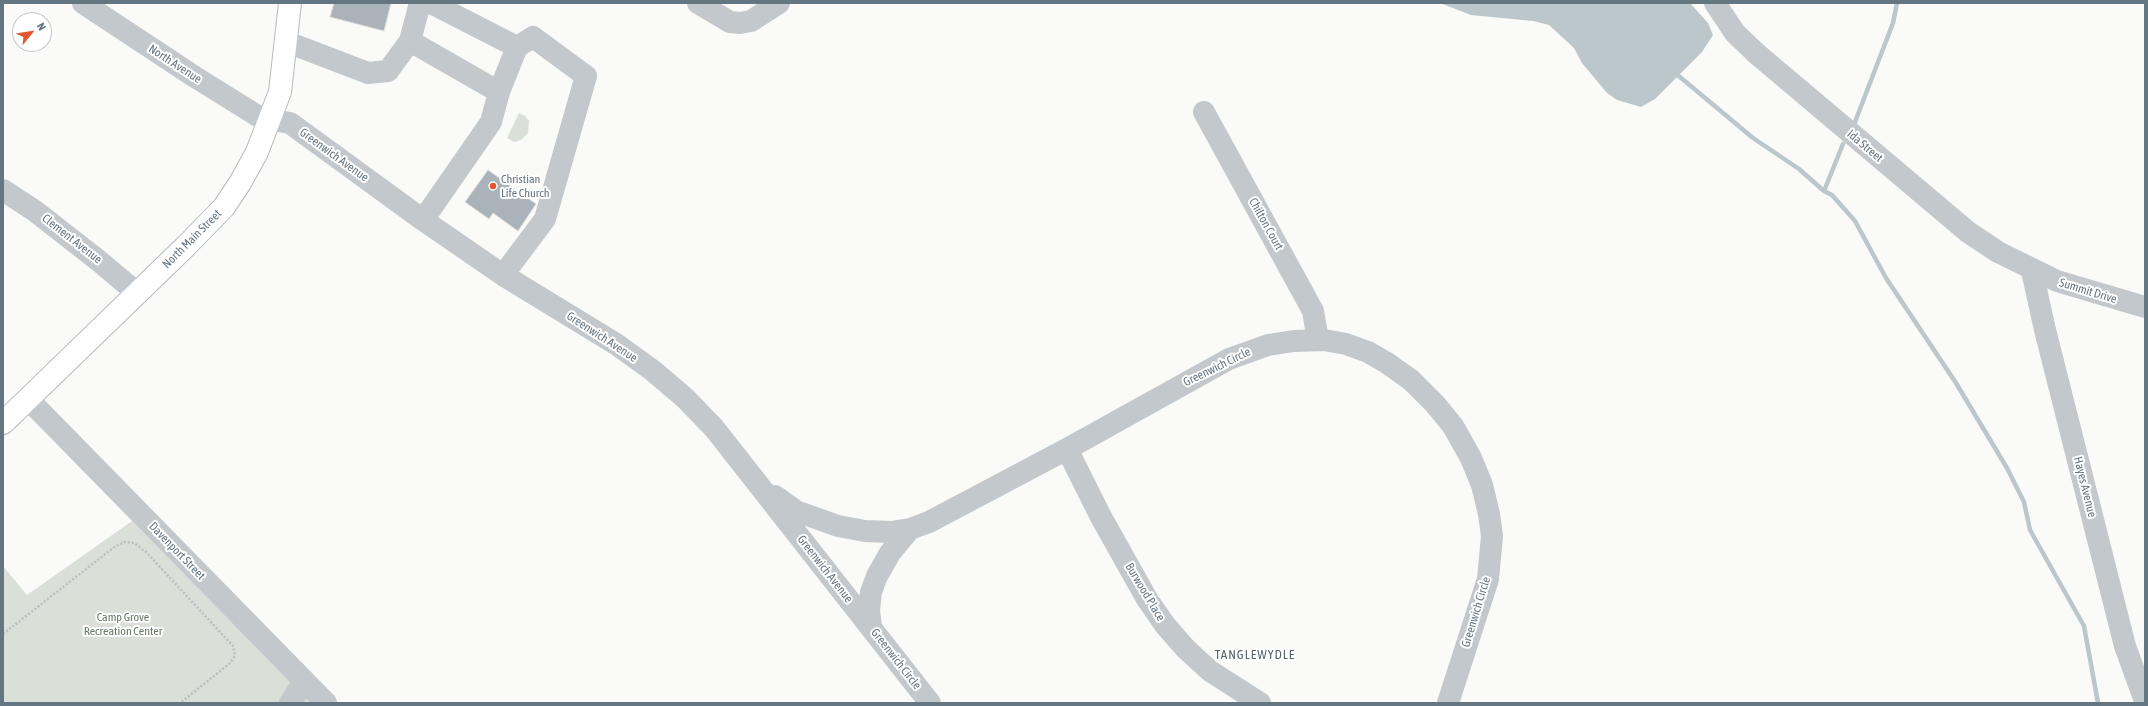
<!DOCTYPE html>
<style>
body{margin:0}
#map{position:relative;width:2148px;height:706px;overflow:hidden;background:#fafaf8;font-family:"Asap Condensed",sans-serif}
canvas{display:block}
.frame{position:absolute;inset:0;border:4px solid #657683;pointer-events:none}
.north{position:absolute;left:12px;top:12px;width:40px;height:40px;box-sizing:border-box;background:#fff;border:1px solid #c1c8cd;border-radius:50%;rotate:60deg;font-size:11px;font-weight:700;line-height:16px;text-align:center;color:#657683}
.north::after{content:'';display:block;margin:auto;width:14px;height:18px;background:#e4572e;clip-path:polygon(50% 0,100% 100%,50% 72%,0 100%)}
</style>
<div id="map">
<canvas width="2148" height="706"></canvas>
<div class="frame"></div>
<div class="north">N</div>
</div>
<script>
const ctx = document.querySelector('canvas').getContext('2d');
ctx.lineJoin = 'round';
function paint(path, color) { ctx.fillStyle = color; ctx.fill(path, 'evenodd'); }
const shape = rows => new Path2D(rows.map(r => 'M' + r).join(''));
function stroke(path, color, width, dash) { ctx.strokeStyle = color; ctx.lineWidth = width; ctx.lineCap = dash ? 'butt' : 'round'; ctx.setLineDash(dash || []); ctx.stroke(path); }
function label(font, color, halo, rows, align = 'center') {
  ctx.font = font + ' "Asap Condensed",sans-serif'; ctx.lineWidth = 4; ctx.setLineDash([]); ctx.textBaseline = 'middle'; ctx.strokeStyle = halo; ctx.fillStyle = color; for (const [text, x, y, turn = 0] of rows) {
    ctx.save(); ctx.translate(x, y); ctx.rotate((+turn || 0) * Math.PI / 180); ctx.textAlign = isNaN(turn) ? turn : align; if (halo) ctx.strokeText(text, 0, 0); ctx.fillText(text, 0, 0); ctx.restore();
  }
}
paint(shape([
 [519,113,525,116,529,121,528,133,521,140,514,142,507,138],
 [132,521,201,591,312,703,3,703,3,566,27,595]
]), '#dadfd7');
paint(shape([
 [1440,3,1690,3,1708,23,1713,35,1702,52,1655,99,1641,107,1617,100,1607,93,1582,63,1574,48,1549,25,1533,21,1471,15]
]), '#bbc7cb');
stroke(shape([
 [1674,72,1753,138,1799,169,1824,191,1832,195,1855,221,1886,278,1956,383,2007,468,2024,502,2030,530,2084,626,2098,703],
 [1855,122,1893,23,1897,3],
 [1824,191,1843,144]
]), '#bbc7cb', 4.5);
const building = shape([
 [334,3,391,3,384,31,330,17,334,3],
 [488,170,536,204,518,231,493,213,489,219,465,202,488,170]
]);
paint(building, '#aab3b9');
stroke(building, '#dcdcda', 1);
const major = shape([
 [3,423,186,246,224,207,240,183,257,152,280,92,290,3]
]);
stroke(major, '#b5babe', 24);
stroke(shape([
 [3,634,113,548,124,542,134,543,146,552,233,646,235,656,229,664,180,703]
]), '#bbbfc2', 2.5, [2, 2]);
stroke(shape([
 [83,3,195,77,261,118,290,123,423,220,503,275,616,344,652,370,685,398,714,428,930,703],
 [698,3,730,22,740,23,751,21,779,3],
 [1715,3,1735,33,1757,54,1968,232,1998,252,2057,281,2145,307],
 [410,41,499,92,517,47,431,3],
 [287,42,368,73,388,71,410,41,420,3],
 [1204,112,1313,311,1318,340],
 [3,190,35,211,99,261,137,293],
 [423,220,491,122,499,92],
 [2032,271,2045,330,2125,646,2145,701],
 [503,275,545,219,586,76,533,37,517,47],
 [29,400,326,703],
 [1067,449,1101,517,1147,599,1165,625,1186,649,1210,671,1260,703],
 [775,496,796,511,838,526,865,531,891,532,910,529,929,522,1067,449,1229,359,1268,345,1294,341,1324,340,1346,344,1368,352,1387,363,1411,380,1435,404,1453,426,1471,458,1482,485,1489,514,1492,536,1488,579,1448,703],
 [871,627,869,610,871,592,877,576,890,553,910,529],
 [290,703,304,681]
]), '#c3c8cc', 22);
stroke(major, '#fff', 22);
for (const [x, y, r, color] of [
 [493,186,4,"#e4572e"]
]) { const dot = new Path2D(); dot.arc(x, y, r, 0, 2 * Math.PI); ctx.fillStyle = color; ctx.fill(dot); stroke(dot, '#fff', 1.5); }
label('12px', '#657683', '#fff', [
 ["North Avenue",175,64,33],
 ["Ida Street",1865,146,40],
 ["Greenwich Avenue",334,155,36],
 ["Chilton Court",1266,224,61],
 ["Clement Avenue",72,239,38],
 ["North Main Street",192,239,-45],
 ["Summit Drive",2088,291,17],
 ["Greenwich Avenue",602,337,33],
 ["Greenwich Circle",1217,367,-26],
 ["Hayes Avenue",2085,487,76],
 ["Davenport Street",177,551,46],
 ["Greenwich Avenue",825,569,52],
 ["Burwood Place",1145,592,59],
 ["Greenwich Circle",1476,612,-73],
 ["Greenwich Circle",896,659,52]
]);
label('12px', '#657683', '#fff', [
 ["Christian",501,179],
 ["Life Church",501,193]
], 'left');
label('12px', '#687a64', '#fff', [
 ["Camp Grove",123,617],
 ["Recreation Center",123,631]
]);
ctx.letterSpacing = '1px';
label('13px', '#57646e', '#fff', [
 ["TANGLEWYDLE",1255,655]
]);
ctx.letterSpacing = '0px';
</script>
